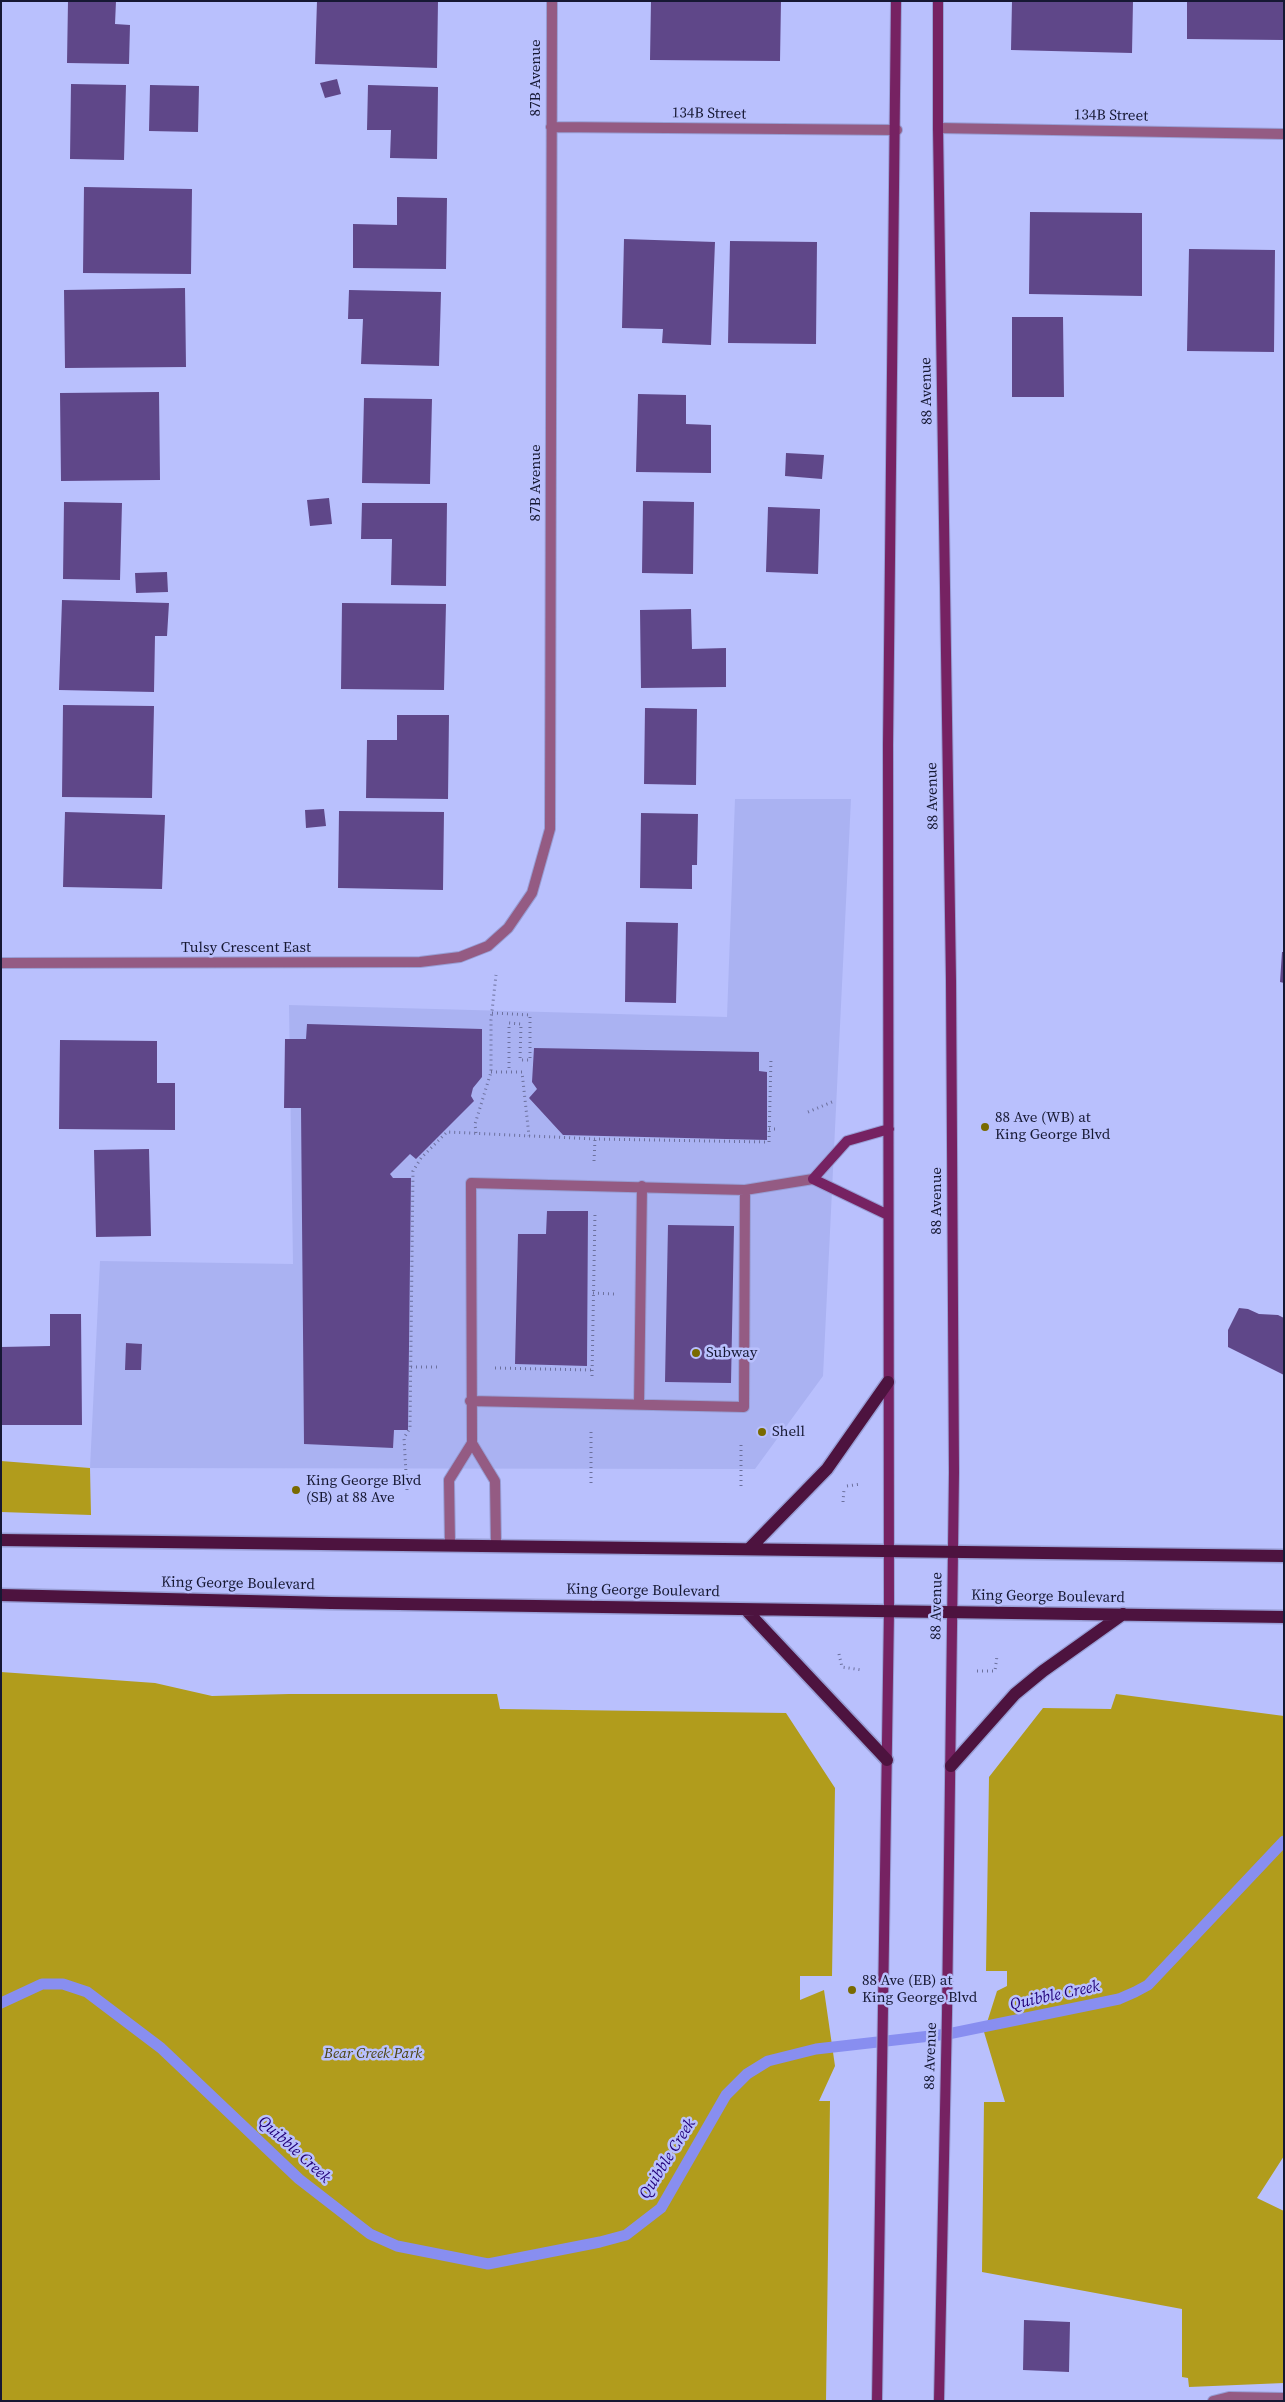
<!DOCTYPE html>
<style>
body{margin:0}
#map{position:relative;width:1285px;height:2402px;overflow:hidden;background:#b9c0fd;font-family:"Source Serif 4",serif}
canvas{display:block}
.frame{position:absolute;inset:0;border:2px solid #161833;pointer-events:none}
</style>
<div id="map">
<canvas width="1285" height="2402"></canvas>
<div class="frame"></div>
</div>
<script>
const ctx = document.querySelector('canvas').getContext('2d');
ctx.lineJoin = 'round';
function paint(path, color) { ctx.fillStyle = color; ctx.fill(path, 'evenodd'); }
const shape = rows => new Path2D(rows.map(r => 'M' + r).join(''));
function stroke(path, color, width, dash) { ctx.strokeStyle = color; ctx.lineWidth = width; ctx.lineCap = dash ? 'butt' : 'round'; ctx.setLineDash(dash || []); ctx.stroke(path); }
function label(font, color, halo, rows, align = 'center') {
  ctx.font = font + ' "Source Serif 4",serif'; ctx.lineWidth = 5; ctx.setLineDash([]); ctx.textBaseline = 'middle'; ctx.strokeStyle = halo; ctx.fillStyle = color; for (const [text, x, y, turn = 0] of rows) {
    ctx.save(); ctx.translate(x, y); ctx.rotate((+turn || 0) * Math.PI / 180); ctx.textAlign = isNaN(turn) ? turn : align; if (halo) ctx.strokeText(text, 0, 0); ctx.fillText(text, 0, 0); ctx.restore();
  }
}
paint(shape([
 [735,799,851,799,823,1376,755,1469,90,1468,100,1261,293,1264,289,1005,727,1017]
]), '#aab2f2');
paint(shape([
 [1,1461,90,1468,91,1515,1,1512],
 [1,1672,155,1683,212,1696,289,1694,497,1694,500,1709,786,1713,835,1788,832,1976,800,1976,800,2000,824,1990,835,2066,819,2101,830,2101,826,2401,1,2401],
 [1116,1694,1284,1716,1284,2156,1257,2198,1284,2211,1284,2383,1189,2387,1188,2378,1182,2377,1182,2309,982,2272,984,2102,1005,2102,984,2032,997,1991,1007,1986,1007,1971,986,1971,989,1777,1043,1708,1111,1709]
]), '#b19c1c');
stroke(shape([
 [1,2003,42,1984,63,1984,87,1992,161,2048,299,2179,370,2234,397,2246,488,2264,600,2242,626,2235,661,2208,726,2095,747,2074,768,2061,816,2049,948,2034,1119,1999,1135,1992,1148,1985,1284,1841]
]), '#888ef0', 11);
paint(shape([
 [68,1,116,1,115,24,130,25,129,64,67,63],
 [317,1,438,1,437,68,315,64],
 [651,1,781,1,780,61,650,60],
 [1012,1,1133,1,1132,53,1011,50],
 [1187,1,1284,1,1284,40,1187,39],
 [337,79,341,94,325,98,320,83],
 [71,84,126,85,124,160,70,159],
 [150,85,199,86,198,132,149,131],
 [368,85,438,87,437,159,390,158,391,130,367,130],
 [84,187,192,189,191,274,83,273],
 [397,197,447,198,446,269,353,268,353,224,397,225],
 [1030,212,1142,213,1142,296,1029,294],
 [624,239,715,242,711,345,662,343,663,329,622,328],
 [730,241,817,242,816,344,728,343],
 [1189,249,1275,250,1274,352,1187,351],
 [185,288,186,367,65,368,64,290],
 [349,290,441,292,439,366,361,364,363,319,348,319],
 [1012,317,1063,317,1064,397,1012,397],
 [159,392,160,480,61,481,60,393],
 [638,394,686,395,686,424,711,425,711,473,636,472],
 [364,398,432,399,430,484,362,483],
 [786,453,824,455,822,479,785,476],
 [329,498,332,524,310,526,307,500],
 [643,501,694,502,693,574,642,573],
 [64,502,122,503,120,580,63,579],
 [362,503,447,503,446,586,391,585,392,539,361,539],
 [768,507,820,509,818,574,766,572],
 [167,572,168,592,136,593,135,573],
 [62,600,169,603,167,636,155,636,154,692,59,690],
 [342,603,446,604,444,690,341,689],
 [691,609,692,649,726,648,726,687,641,688,640,610],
 [63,705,154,706,152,798,62,797],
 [645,708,697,709,696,785,644,784],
 [397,715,449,715,448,799,366,798,367,740,397,740],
 [324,809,326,826,306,828,305,810],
 [339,811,444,812,443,890,338,888],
 [65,812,165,815,162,889,63,887],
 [641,813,698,814,697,865,692,865,692,889,640,888],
 [626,922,678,923,676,1003,625,1002],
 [1282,952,1284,952,1284,983,1280,982],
 [307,1024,482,1029,482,1077,473,1088,471,1096,474,1101,416,1159,410,1154,390,1174,393,1178,411,1178,408,1430,394,1430,393,1448,304,1444,301,1108,284,1108,285,1039,306,1039],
 [60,1040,157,1041,157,1083,175,1083,175,1130,59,1129],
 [534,1048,759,1052,759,1071,767,1072,767,1140,563,1135,529,1098,537,1089,532,1082],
 [149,1149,151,1236,96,1237,94,1150],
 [547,1211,588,1211,587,1366,515,1364,518,1234,546,1234],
 [668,1225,734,1226,731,1383,665,1382],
 [1239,1308,1248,1309,1259,1314,1278,1315,1284,1318,1284,1375,1228,1347,1228,1330],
 [50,1314,81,1314,82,1425,1,1425,1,1347,50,1346],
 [126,1343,142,1344,141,1370,125,1370],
 [1024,2320,1070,2322,1069,2372,1023,2370]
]), '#5f4789');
const lane = shape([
 [470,1401,744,1407,745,1190],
 [639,1404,642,1186],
 [450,1545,449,1480,472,1443],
 [496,1545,495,1481,472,1443,471,1183,745,1190,813,1179],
 [1213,2401,1229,2397,1284,2398]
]);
const street = shape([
 [551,127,897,130],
 [938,128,1284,134],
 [1,963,420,962,460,957,488,946,508,928,532,893,550,829,552,1]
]);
const secondary = shape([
 [938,1,938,128,951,980,954,1472,947,2014,939,2401],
 [888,1215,813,1179,847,1141,889,1129],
 [877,2401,889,1611,888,744,896,1]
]);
const primary = shape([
 [1,1540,1284,1556],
 [749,1549,827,1469,888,1382],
 [1,1595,331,1603,1284,1617],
 [746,1610,887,1760],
 [951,1766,1015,1694,1043,1671,1123,1614]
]);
stroke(lane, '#989ed5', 12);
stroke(street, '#989ed5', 12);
stroke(secondary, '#989ed5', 12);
stroke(primary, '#989ed5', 15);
stroke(shape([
 [492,1013,530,1015,530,1060,520,1060,521,1024,509,1023,509,1072],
 [491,1072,522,1072,529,1136],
 [808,1112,832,1102],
 [769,1129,776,1129],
 [476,1133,475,1124,491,1072,491,1020,496,975],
 [594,1161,595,1139],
 [593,1293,615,1294],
 [411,1367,439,1367],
 [495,1368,592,1370],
 [592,1376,595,1212],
 [591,1483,591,1428],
 [741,1486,741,1445],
 [847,1486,861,1484],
 [407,1490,404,1438,410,1428,413,1171,421,1158,447,1132,595,1139,769,1142,771,1057],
 [843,1502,844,1489],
 [839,1654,842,1667,862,1670],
 [977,1671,995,1671,997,1656]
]), '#6c709d', 3, [1, 4]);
stroke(lane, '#945b83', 10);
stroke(street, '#945b83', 10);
stroke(secondary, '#762262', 10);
stroke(primary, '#4d133f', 12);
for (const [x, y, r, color] of [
 [985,1127,5,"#796a00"],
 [696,1353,5,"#796a00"],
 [762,1432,5,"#796a00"],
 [296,1490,5,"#796a00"],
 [852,1990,5,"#796a00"]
]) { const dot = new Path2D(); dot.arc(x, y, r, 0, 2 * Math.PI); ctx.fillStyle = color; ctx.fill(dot); stroke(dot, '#b9c0fd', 2); }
label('15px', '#161833', '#b9c0fd', [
 ["87B Avenue",536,78,-90],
 ["134B Street",709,114,1],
 ["134B Street",1111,116,1],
 ["88 Avenue",927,391,-91],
 ["87B Avenue",536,483,-90],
 ["88 Avenue",933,796,-91],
 ["Tulsy Crescent East",246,948],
 ["88 Avenue",937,1201,-90],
 ["King George Boulevard",238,1584,1],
 ["King George Boulevard",643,1591,1],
 ["King George Boulevard",1048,1597,1],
 ["88 Avenue",937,1606,-89],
 ["88 Avenue",931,2056,-88]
]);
label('15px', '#161833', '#b9c0fd', [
 ["88 Ave (WB) at",995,1118],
 ["King George Blvd",995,1135],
 ["Subway",706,1353],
 ["Shell",772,1432],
 ["King George Blvd",306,1481],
 ["(SB) at 88 Ave",306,1498],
 ["88 Ave (EB) at",862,1981],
 ["King George Blvd",862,1998]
], 'left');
label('italic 15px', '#4b420f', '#b9c0fd', [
 ["Bear Creek Park",373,2054]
]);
label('italic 16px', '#22007a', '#b9c0fd', [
 ["Quibble Creek",1055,1996,-12],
 ["Quibble Creek",294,2150,42],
 ["Quibble Creek",668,2159,-58]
]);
</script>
